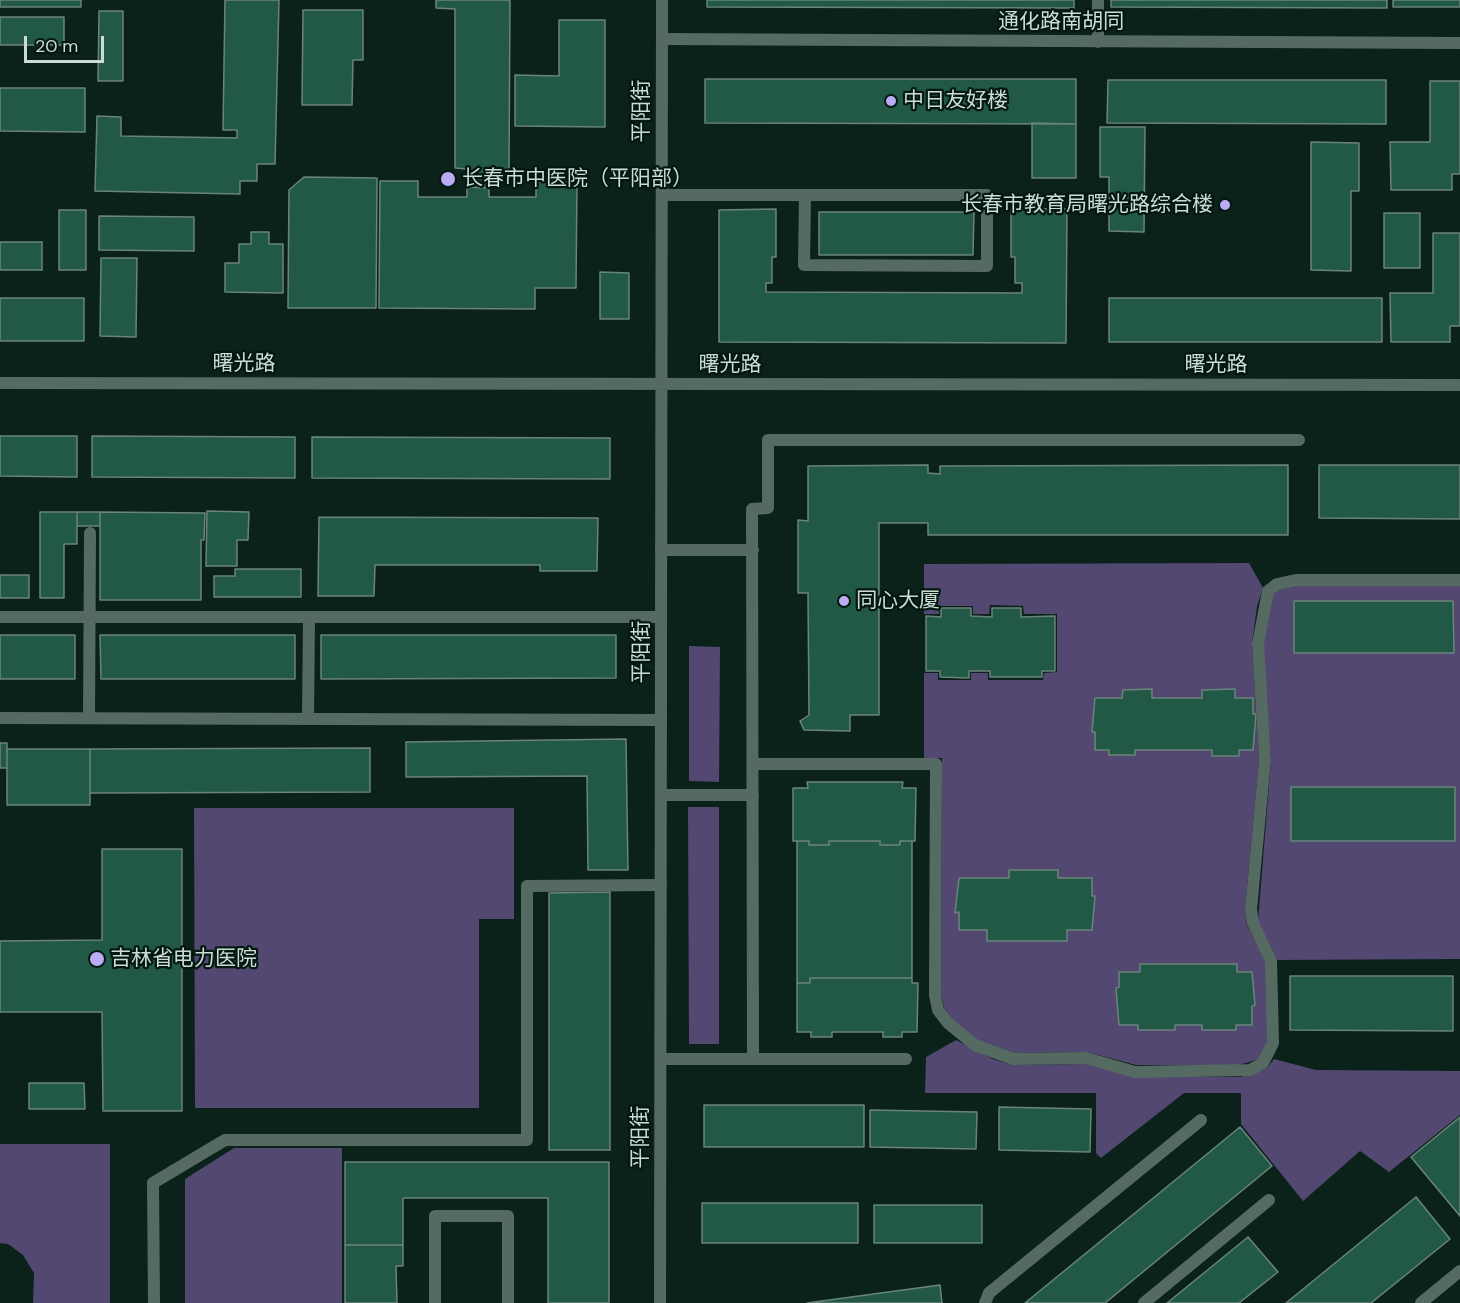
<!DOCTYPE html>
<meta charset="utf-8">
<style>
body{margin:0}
#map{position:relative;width:1460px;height:1303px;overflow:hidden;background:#0b221a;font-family:"DM Sans",sans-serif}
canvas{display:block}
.scale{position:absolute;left:24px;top:36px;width:80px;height:27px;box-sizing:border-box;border:3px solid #cddbd5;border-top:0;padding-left:8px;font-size:18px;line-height:21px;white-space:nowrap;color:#cddbd5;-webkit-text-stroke:4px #031811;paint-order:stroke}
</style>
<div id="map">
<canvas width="1460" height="1303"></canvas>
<div class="scale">20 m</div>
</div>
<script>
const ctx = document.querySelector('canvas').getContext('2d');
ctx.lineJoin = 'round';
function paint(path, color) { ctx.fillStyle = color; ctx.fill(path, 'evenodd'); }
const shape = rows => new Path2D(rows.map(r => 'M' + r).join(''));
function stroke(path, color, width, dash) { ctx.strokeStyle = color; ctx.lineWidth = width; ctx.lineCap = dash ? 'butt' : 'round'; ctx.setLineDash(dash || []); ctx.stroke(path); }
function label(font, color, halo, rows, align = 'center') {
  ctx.font = font + ' "DM Sans","Noto Sans SC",sans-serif'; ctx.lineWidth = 4.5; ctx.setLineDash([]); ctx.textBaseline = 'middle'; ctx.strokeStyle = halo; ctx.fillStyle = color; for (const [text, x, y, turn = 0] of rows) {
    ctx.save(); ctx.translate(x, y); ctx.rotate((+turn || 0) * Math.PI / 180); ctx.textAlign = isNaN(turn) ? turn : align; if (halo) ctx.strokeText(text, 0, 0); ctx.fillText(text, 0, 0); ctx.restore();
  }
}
paint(shape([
 [1249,563,1263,588,1257,606,1252,644,1259,760,1245,909,1247,925,1266,963,1267,975,1267,1042,1263,1053,1259,1059,1239,1065,1136,1065,1087,1052,1014,1053,978,1040,952,1019,944,1007,941,994,942,758,924,758,924,673,938,673,938,680,971,680,971,673,988,673,988,680,1043,680,1044,673,1057,672,1057,614,1024,614,1023,606,990,605,989,614,973,614,973,606,939,606,939,614,924,614,924,564],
 [1297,585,1460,585,1460,959,1277,960,1258,921,1271,760,1263,645,1273,594,1280,589],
 [689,646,720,647,719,782,689,781],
 [688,807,719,807,719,1044,689,1044],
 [194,808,514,808,514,919,479,919,479,1108,195,1108],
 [956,1040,993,1059,1012,1065,1086,1064,1135,1077,1241,1077,1267,1068,1274,1059,1316,1070,1460,1071,1460,1115,1389,1172,1360,1151,1303,1201,1241,1124,1241,1093,1184,1093,1101,1158,1096,1153,1096,1093,925,1093,926,1057],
 [0,1144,110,1144,110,1303,33,1303,34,1273,23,1255,8,1244,0,1243],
 [234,1148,342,1148,342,1303,185,1303,185,1179]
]), '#524871');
const building = shape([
 [0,0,81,0,81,7,0,7,0,0],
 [225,0,279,0,275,164,257,164,257,181,240,181,240,194,95,191,97,116,121,117,121,136,237,138,237,130,223,130,225,0],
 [436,0,510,0,509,169,489,169,489,188,467,187,467,169,455,168,455,9,436,8,436,0],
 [707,0,1074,0,1074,8,707,7,707,0],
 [1111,0,1387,0,1387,8,1111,7,1111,0],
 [1393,0,1460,0,1460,7,1393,7,1393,0],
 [303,10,363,10,363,60,353,60,352,105,302,105,303,10],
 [99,11,123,11,123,81,98,81,99,11],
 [0,17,64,17,64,45,0,45,0,17],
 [559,20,605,20,605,127,515,126,515,75,559,76,559,20],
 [705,79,1076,79,1076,124,705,123,705,79],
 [1108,80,1386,80,1386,124,1107,123,1108,80],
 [1430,81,1460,81,1460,174,1452,174,1452,190,1391,190,1390,142,1430,142,1430,81],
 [0,88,85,88,85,132,0,131,0,88],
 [1032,123,1076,124,1076,178,1032,178,1032,123],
 [1100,127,1145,127,1144,232,1109,231,1109,177,1100,177,1100,127],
 [1311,142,1359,143,1359,191,1351,191,1351,271,1311,270,1311,142],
 [304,177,377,178,376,308,288,308,289,190,304,177],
 [380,181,418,181,418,197,467,197,467,187,489,188,489,197,536,197,536,182,577,182,576,288,535,288,535,309,379,308,380,181],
 [776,209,776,257,772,257,772,283,766,283,766,292,1022,293,1022,283,1015,283,1015,257,1011,257,1011,209,1067,209,1066,343,719,342,719,210,776,209],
 [59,210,86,210,86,270,59,270,59,210],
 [819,212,974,212,973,255,819,255,819,212],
 [1384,213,1420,213,1420,268,1384,268,1384,213],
 [99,216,194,217,194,251,99,250,99,216],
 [251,232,269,232,269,244,283,244,283,293,225,292,225,263,239,263,239,244,251,244,251,232],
 [1433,233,1460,233,1460,326,1450,326,1450,342,1391,342,1390,293,1433,293,1433,233],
 [0,242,42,242,42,270,0,270,0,242],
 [101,258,137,258,136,337,100,336,101,258],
 [600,272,629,273,629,319,600,319,600,272],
 [0,298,84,298,84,341,0,341,0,298],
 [1109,298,1382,298,1382,342,1109,342,1109,298],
 [0,436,77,436,77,477,0,476,0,436],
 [92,436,295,437,295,478,92,477,92,436],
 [312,437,610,438,610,479,312,478,312,437],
 [928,465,928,473,940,474,940,466,1288,465,1288,535,928,535,928,523,879,523,879,715,850,715,850,731,804,730,800,721,809,715,808,593,798,593,798,520,808,521,808,466,928,465],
 [1319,465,1460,465,1460,519,1319,518,1319,465],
 [207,511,249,512,248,540,237,540,237,566,206,566,207,511],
 [40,512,77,512,77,544,64,544,64,598,40,598,40,512],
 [77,512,100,512,100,526,77,526,77,512],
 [100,512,205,513,204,540,201,540,201,600,100,600,100,512],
 [319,517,598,518,597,571,540,571,540,565,375,565,374,596,318,596,319,517],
 [235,569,301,569,301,597,214,597,214,576,235,576,235,569],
 [0,575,29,575,29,598,0,598,0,575],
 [1294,601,1453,601,1454,653,1294,653,1294,601],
 [941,608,971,608,971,616,992,617,992,608,1021,608,1021,617,1055,616,1055,671,1042,671,1042,677,990,677,990,671,969,671,969,678,940,677,940,671,926,671,926,616,941,617,941,608],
 [0,635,75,635,75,679,0,679,0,635],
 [100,635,295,635,295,679,101,679,100,635],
 [321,635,616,635,616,678,321,679,321,635],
 [1152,689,1152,698,1202,698,1202,690,1235,689,1235,698,1253,698,1253,714,1256,714,1253,750,1239,750,1239,756,1212,756,1212,750,1135,750,1135,755,1109,755,1109,750,1095,750,1095,732,1092,732,1095,698,1122,698,1123,690,1152,689],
 [626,739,628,870,588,870,587,776,406,777,406,742,626,739],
 [0,743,7,743,7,768,0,768,0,743],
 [370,748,370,792,90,793,90,749,370,748],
 [7,749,90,749,90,805,7,805,7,749],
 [807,782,903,782,902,788,916,788,915,841,900,841,900,845,880,845,880,841,829,841,829,845,809,845,809,841,793,841,793,788,808,788,807,782],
 [1291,787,1455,787,1455,841,1291,841,1291,787],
 [797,841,809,841,809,845,829,845,829,841,880,841,880,845,900,845,900,841,912,841,912,978,810,978,810,983,797,983,797,841],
 [102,849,182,849,182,1111,103,1111,102,1012,0,1012,0,941,102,940,102,849],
 [1009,870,1058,870,1058,878,1092,878,1092,896,1095,896,1092,930,1067,930,1067,941,987,941,987,930,959,930,959,912,955,913,959,878,1009,878,1009,870],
 [610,892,610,1150,549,1150,549,893,610,892],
 [1140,964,1237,964,1237,972,1252,972,1255,1005,1252,1006,1252,1025,1236,1025,1236,1030,1202,1030,1202,1025,1175,1025,1175,1030,1138,1030,1138,1025,1119,1025,1116,988,1119,987,1119,972,1140,972,1140,964],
 [1290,976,1453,976,1453,1031,1290,1030,1290,976],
 [810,978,912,978,912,983,918,983,917,1032,902,1032,902,1037,883,1037,883,1032,832,1032,832,1037,811,1037,811,1032,797,1032,797,983,810,983,810,978],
 [29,1083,84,1083,85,1109,29,1109,29,1083],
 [704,1105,864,1105,864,1147,704,1147,704,1105],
 [999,1107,1091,1109,1090,1152,999,1150,999,1107],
 [870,1110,977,1112,976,1149,870,1147,870,1110],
 [1460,1117,1460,1216,1411,1157,1460,1117],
 [1240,1127,1272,1166,1105,1303,1025,1303,1240,1127],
 [345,1162,609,1162,609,1303,548,1303,548,1198,403,1198,403,1245,345,1245,345,1162],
 [1416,1197,1450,1239,1371,1303,1286,1303,1416,1197],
 [702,1203,858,1203,858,1243,702,1243,702,1203],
 [874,1205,982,1205,982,1243,874,1243,874,1205],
 [1248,1237,1278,1272,1239,1303,1167,1303,1248,1237],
 [345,1245,403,1245,403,1266,396,1266,397,1303,345,1303,345,1245],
 [940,1285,942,1303,807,1303,940,1285]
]);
paint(building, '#215946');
stroke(building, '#6b847a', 1.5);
stroke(shape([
 [662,195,987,195,987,266,804,265,805,195],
 [661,550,753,550],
 [0,617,661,617],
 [0,718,661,720],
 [89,718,90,533],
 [308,719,309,617],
 [753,764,936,764,935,995,938,1010,948,1023,975,1045,1013,1059,1086,1058,1135,1072,1250,1070,1263,1063,1273,1043,1271,961,1253,923,1251,909,1265,760,1258,644,1268,591,1277,584,1296,580,1460,580],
 [661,795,753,795],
 [661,1059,753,1059,752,509,768,508,768,440,1299,440],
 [753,1059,906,1059],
 [154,1303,153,1183,225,1140,527,1140,527,886,661,885],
 [435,1303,435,1216,508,1216,508,1303],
 [985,1303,989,1293,1201,1120],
 [1144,1303,1269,1200],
 [1421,1303,1460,1271]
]), '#556b62', 12);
stroke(shape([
 [1098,0,1098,42],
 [662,39,1460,43]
]), '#556b62', 12);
stroke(shape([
 [0,383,1460,385],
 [660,1303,662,0]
]), '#556b62', 12);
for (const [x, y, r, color] of [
 [891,101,6,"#bbaaf6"],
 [448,179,8,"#bbaaf6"],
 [1225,205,6,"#bbaaf6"],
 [844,601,6,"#bbaaf6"],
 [97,959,8,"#bbaaf6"]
]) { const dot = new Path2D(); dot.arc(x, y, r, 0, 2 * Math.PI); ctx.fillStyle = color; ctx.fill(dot); stroke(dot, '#031811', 2); }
label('21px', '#cddbd5', '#031811', [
 ["通化路南胡同",1061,22],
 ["平阳街",642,111,-90],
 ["曙光路",244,364],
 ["曙光路",730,365],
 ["曙光路",1216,365],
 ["平阳街",642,652,-90],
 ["平阳街",641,1137,-90]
]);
label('21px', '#cddbd5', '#031811', [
 ["中日友好楼",903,101],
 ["长春市中医院（平阳部）",462,179],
 ["长春市教育局曙光路综合楼",1213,205,"right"],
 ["同心大厦",856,601],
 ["吉林省电力医院",110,959]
], 'left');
</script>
